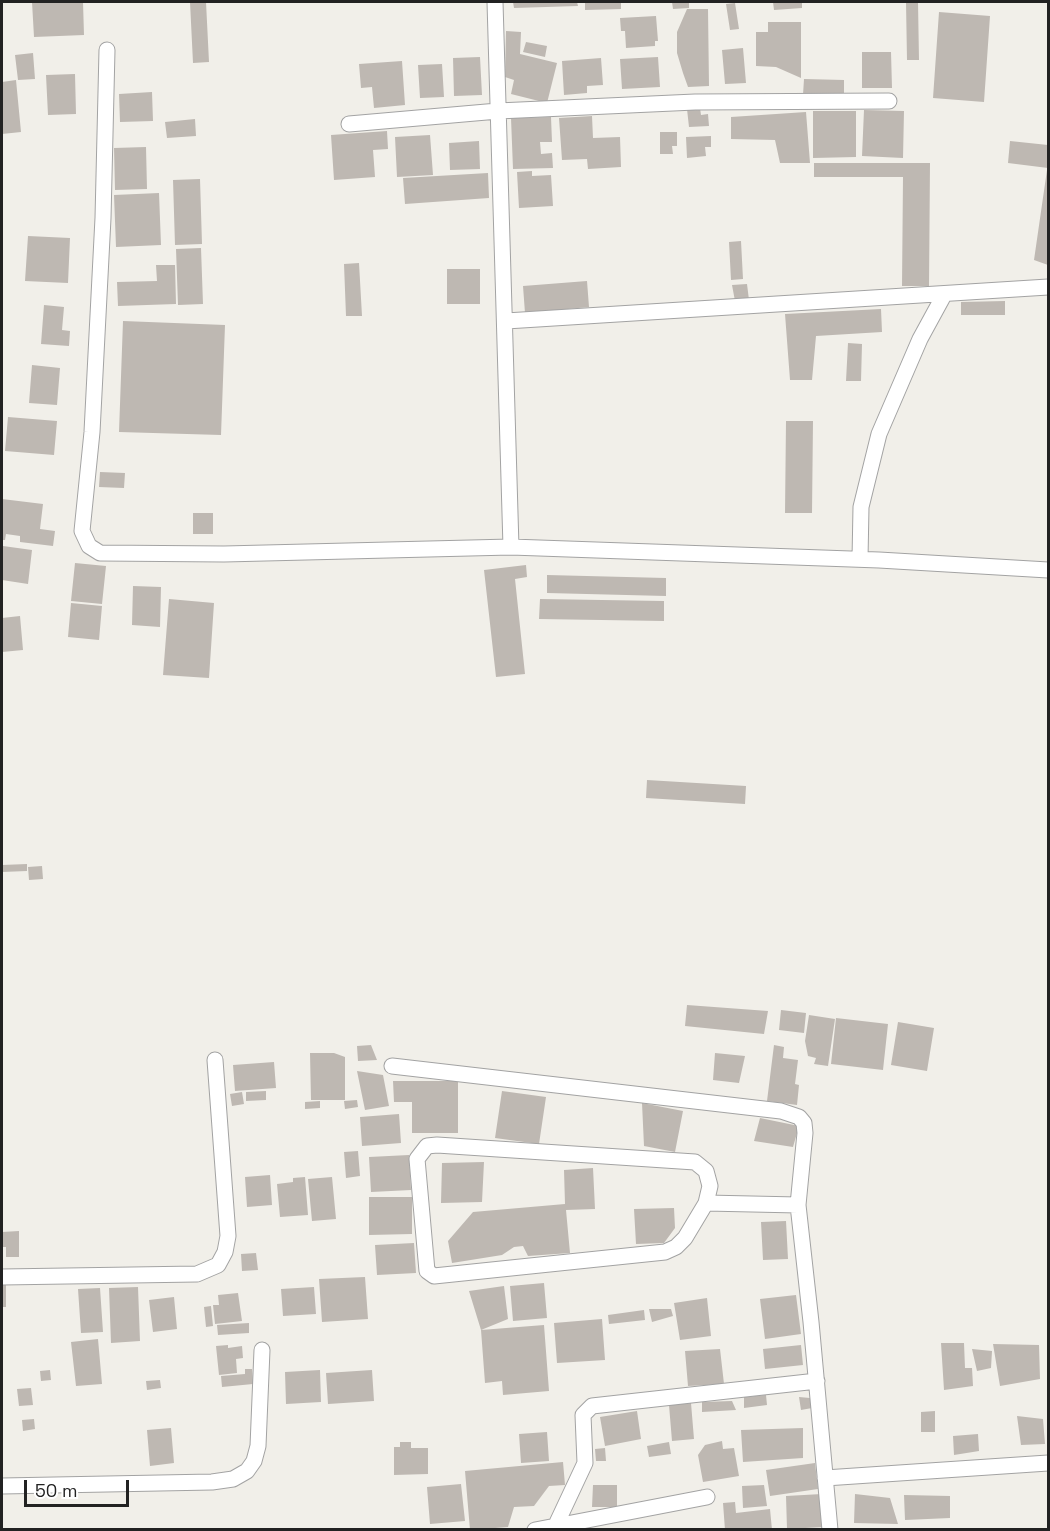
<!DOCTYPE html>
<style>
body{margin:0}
#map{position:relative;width:1050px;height:1531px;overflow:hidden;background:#f1efe9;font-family:"Space Grotesk",sans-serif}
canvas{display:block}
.frame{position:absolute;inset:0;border:3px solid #222;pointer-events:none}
.scale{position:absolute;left:24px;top:1480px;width:105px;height:27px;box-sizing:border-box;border:3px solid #222;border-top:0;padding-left:8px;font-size:18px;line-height:21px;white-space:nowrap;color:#222;-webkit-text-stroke:4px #fff;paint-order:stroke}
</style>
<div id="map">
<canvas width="1050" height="1531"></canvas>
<div class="frame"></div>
<div class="scale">50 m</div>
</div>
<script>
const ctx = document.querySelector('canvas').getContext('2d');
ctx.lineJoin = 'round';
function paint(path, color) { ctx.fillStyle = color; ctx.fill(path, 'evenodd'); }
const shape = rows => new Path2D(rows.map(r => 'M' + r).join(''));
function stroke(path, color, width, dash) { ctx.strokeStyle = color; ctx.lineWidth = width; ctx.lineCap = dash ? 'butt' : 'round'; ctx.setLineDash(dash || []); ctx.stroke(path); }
paint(shape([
 [32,2,83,2,84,35,34,37],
 [190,2,206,2,209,62,193,63],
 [513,2,577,2,578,6,514,8],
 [585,2,621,2,621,9,585,10],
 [672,2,689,2,689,8,673,9],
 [773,2,802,2,802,8,774,10],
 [906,2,918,2,919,60,907,60],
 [735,3,739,29,730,30,726,4],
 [687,9,708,9,709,86,688,87,683,73,677,53,677,32],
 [939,12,990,16,984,102,933,98],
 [656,16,658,41,655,41,655,46,626,48,625,31,621,31,620,18],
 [768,22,801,22,801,78,776,67,756,66,756,32,768,32],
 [506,31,521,32,520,54,557,63,547,103,511,94,514,80,505,77],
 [526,42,547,46,545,57,523,52],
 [743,48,746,83,725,84,722,50],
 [862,52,891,52,892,88,862,88],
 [33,53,35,79,18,80,15,55],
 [480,57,482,95,454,96,453,58],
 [658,57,660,87,622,89,620,59],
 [601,58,603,85,587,86,587,93,564,95,562,61],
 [402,61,405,105,374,108,372,87,361,88,359,64],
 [442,64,444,97,420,98,418,65],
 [75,74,76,114,48,115,46,75],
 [804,79,844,80,844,96,803,95],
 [16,80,21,132,2,134,2,82],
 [152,92,153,121,120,122,119,94],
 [700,108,701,115,708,114,709,126,689,127,687,109],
 [864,110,904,111,903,158,862,156],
 [813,111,856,111,856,157,813,158],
 [806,112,810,163,780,163,775,140,731,139,731,117],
 [592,116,593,138,620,137,621,167,588,169,587,159,562,160,559,118],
 [551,117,552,142,540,142,541,154,552,153,553,168,513,169,511,118],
 [195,119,196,136,167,138,165,122],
 [387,131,388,149,373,150,375,177,334,180,331,135],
 [660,132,677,132,677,146,672,146,673,154,660,154],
 [430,135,433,175,397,177,395,137],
 [711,136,711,147,705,147,706,156,687,158,686,137],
 [479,141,480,169,450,170,449,143],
 [1010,141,1048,145,1048,168,1008,163],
 [146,147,147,189,115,190,114,148],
 [814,163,930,163,929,286,902,286,903,177,814,177],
 [1047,170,1048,170,1048,265,1034,260],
 [532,171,532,176,551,175,553,206,519,208,517,172],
 [488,173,489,198,405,204,403,178],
 [200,179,202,244,175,245,173,180],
 [159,193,161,245,116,247,114,195],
 [28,236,70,238,68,283,25,281],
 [741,241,743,279,731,280,729,242],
 [201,248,203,304,178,305,176,249],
 [359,263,362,316,346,316,344,264],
 [156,265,175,265,176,304,118,306,117,282,157,281],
 [447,269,480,269,480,304,447,304],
 [587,281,589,307,525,313,523,286],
 [747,284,749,300,735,301,732,285],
 [1005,301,1005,315,961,315,961,302],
 [44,305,64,307,62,330,70,331,69,346,41,344],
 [881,309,882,332,816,336,812,380,790,380,785,314],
 [123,321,225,325,221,435,119,432],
 [848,343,862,344,861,381,846,381],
 [32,365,60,368,57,405,29,403],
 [8,417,57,421,54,455,5,451],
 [786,421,813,421,812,513,785,513],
 [100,472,125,473,124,488,99,487],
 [2,499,43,504,40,529,55,531,53,546,20,542,20,536,6,534,5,540,2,540],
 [193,513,213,513,213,534,193,534],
 [3,546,32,550,28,584,2,580],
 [75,563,106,566,102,604,71,601],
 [526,565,527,577,515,579,525,674,496,677,484,570],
 [547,575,666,578,666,596,547,593],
 [133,586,161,587,160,627,132,625],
 [169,599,214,603,209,678,163,675],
 [540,599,664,601,664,621,539,619],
 [71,603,102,606,99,640,68,637],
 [20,616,23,650,2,652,2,618],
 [647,780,746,786,745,804,646,798],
 [27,864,27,871,2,872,2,865],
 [42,866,43,879,29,880,28,867],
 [687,1005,768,1011,764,1034,685,1026],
 [781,1010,806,1013,804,1033,779,1030],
 [809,1015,835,1019,828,1066,814,1064,816,1058,808,1056,805,1041],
 [836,1018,888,1024,883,1070,831,1064],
 [898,1022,934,1028,927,1071,891,1065],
 [371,1045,377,1060,358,1061,357,1046],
 [774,1045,784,1047,783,1058,798,1060,795,1084,799,1085,797,1105,767,1101],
 [310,1053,334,1053,345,1057,345,1100,311,1100],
 [715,1053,745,1056,739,1083,713,1080],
 [274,1062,276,1088,235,1091,233,1065],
 [357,1071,383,1075,389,1106,365,1110],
 [393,1081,458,1081,458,1133,412,1133,412,1102,394,1102],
 [266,1091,266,1100,246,1101,246,1092],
 [502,1091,546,1097,539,1144,495,1138],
 [242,1092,244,1104,232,1106,230,1094],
 [357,1100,358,1107,345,1109,344,1101],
 [320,1101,320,1108,305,1109,305,1102],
 [642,1103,683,1111,675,1152,644,1146],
 [399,1114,401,1143,362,1146,360,1117],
 [760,1118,799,1126,793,1147,754,1141],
 [358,1151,360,1176,346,1178,344,1152],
 [409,1155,411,1190,371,1192,369,1157],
 [484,1162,482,1202,441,1203,442,1163],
 [593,1168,595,1209,566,1210,570,1253,528,1256,523,1246,514,1247,502,1255,452,1263,448,1241,473,1212,565,1204,564,1170],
 [270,1175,272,1205,247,1207,245,1177],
 [305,1177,308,1215,280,1217,277,1184,293,1182,293,1178],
 [332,1177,336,1219,312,1221,308,1179],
 [369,1197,412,1197,412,1234,369,1235],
 [674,1208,675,1228,664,1243,636,1244,634,1209],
 [786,1221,788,1259,763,1260,761,1222],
 [19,1231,19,1257,6,1257,6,1247,2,1247,2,1232],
 [414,1243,416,1273,377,1275,375,1245],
 [256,1253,258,1270,242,1271,241,1254],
 [365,1277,368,1319,322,1322,319,1279],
 [544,1283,547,1318,513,1321,510,1286],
 [2,1284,6,1284,6,1307,2,1307],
 [504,1286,508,1319,481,1330,544,1325,549,1391,503,1395,502,1381,485,1383,481,1330,469,1291],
 [138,1287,140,1341,111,1343,109,1288],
 [314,1287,316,1314,283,1316,281,1289],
 [100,1288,103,1332,81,1333,78,1289],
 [238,1293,242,1321,215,1324,213,1305,219,1305,218,1295],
 [796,1295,801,1334,765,1339,760,1299],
 [174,1297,177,1329,153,1332,149,1300],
 [707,1298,711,1336,680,1340,674,1303],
 [211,1306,213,1326,206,1327,204,1307],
 [649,1309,671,1309,673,1316,652,1322],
 [644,1310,645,1320,609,1324,608,1315],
 [602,1319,605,1360,557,1363,554,1323],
 [249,1323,249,1333,218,1335,217,1325],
 [98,1339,102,1384,76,1386,71,1342],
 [941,1343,964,1343,965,1368,972,1368,973,1386,944,1390],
 [993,1344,1039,1345,1040,1379,1000,1386],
 [228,1345,228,1348,242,1346,243,1358,236,1359,237,1373,219,1375,216,1346],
 [801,1345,803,1365,765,1369,763,1349],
 [720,1349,724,1384,688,1386,685,1351],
 [972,1349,992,1351,991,1368,977,1371],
 [245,1369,252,1369,253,1384,222,1387,221,1376,245,1374],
 [50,1370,51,1380,41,1381,40,1371],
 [320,1370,321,1402,286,1404,285,1372],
 [372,1370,374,1401,328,1404,326,1373],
 [160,1380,161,1388,147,1390,146,1381],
 [31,1388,33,1405,19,1406,17,1389],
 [766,1395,767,1405,744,1408,744,1397],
 [799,1397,810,1398,812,1408,801,1410],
 [732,1401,736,1410,702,1412,702,1402],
 [691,1403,694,1439,672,1441,669,1405],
 [637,1411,641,1439,605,1446,600,1417],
 [935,1411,935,1432,921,1432,921,1412],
 [1017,1416,1043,1419,1045,1444,1021,1445],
 [34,1419,35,1429,23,1431,22,1420],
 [171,1428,174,1463,150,1466,147,1430],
 [803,1428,803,1458,743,1462,741,1430],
 [547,1432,549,1461,521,1463,519,1434],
 [978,1434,979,1451,954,1455,953,1436],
 [722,1441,723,1449,734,1448,739,1476,703,1482,698,1455,705,1445],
 [400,1442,411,1442,411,1448,428,1448,428,1474,394,1475,394,1447,400,1447],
 [669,1442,671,1454,649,1457,647,1446],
 [605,1448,606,1461,596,1461,595,1449],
 [563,1462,565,1485,549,1486,534,1506,514,1507,508,1527,470,1530,465,1471],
 [815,1463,818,1489,770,1496,766,1470],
 [461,1484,465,1521,430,1524,427,1487],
 [593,1485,617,1485,617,1507,592,1507],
 [764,1485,767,1506,743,1508,742,1486],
 [822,1494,824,1527,787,1529,786,1496],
 [855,1494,890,1498,898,1524,854,1523],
 [904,1495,950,1496,950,1518,905,1520],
 [735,1502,736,1513,770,1509,772,1530,725,1530,723,1503]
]), '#beb8b2');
const street = shape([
 [495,2,511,547,879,560,1048,570],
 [107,50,103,218,92,432,82,531,89,546,100,553,224,554,511,547],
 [349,124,498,111,695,102,889,101],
 [506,321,1048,287],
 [860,559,861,507,879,434,920,339,944,295],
 [392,1066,781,1111,799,1117,804,1123,805,1133,798,1205,811,1322,830,1530],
 [437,1145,695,1162,706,1171,710,1186,706,1203,685,1238,676,1247,665,1252,434,1276,427,1271,417,1159,427,1146,437,1145],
 [706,1203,798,1205],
 [2,1277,197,1274,218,1265,225,1252,228,1236,215,1060],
 [825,1478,1048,1463],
 [2,1486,212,1482,233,1479,247,1471,254,1461,258,1446,262,1350],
 [555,1527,585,1463,583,1415,592,1406,817,1381],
 [535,1530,707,1497]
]);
stroke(street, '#a3a3a3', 17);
stroke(street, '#fff', 15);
</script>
